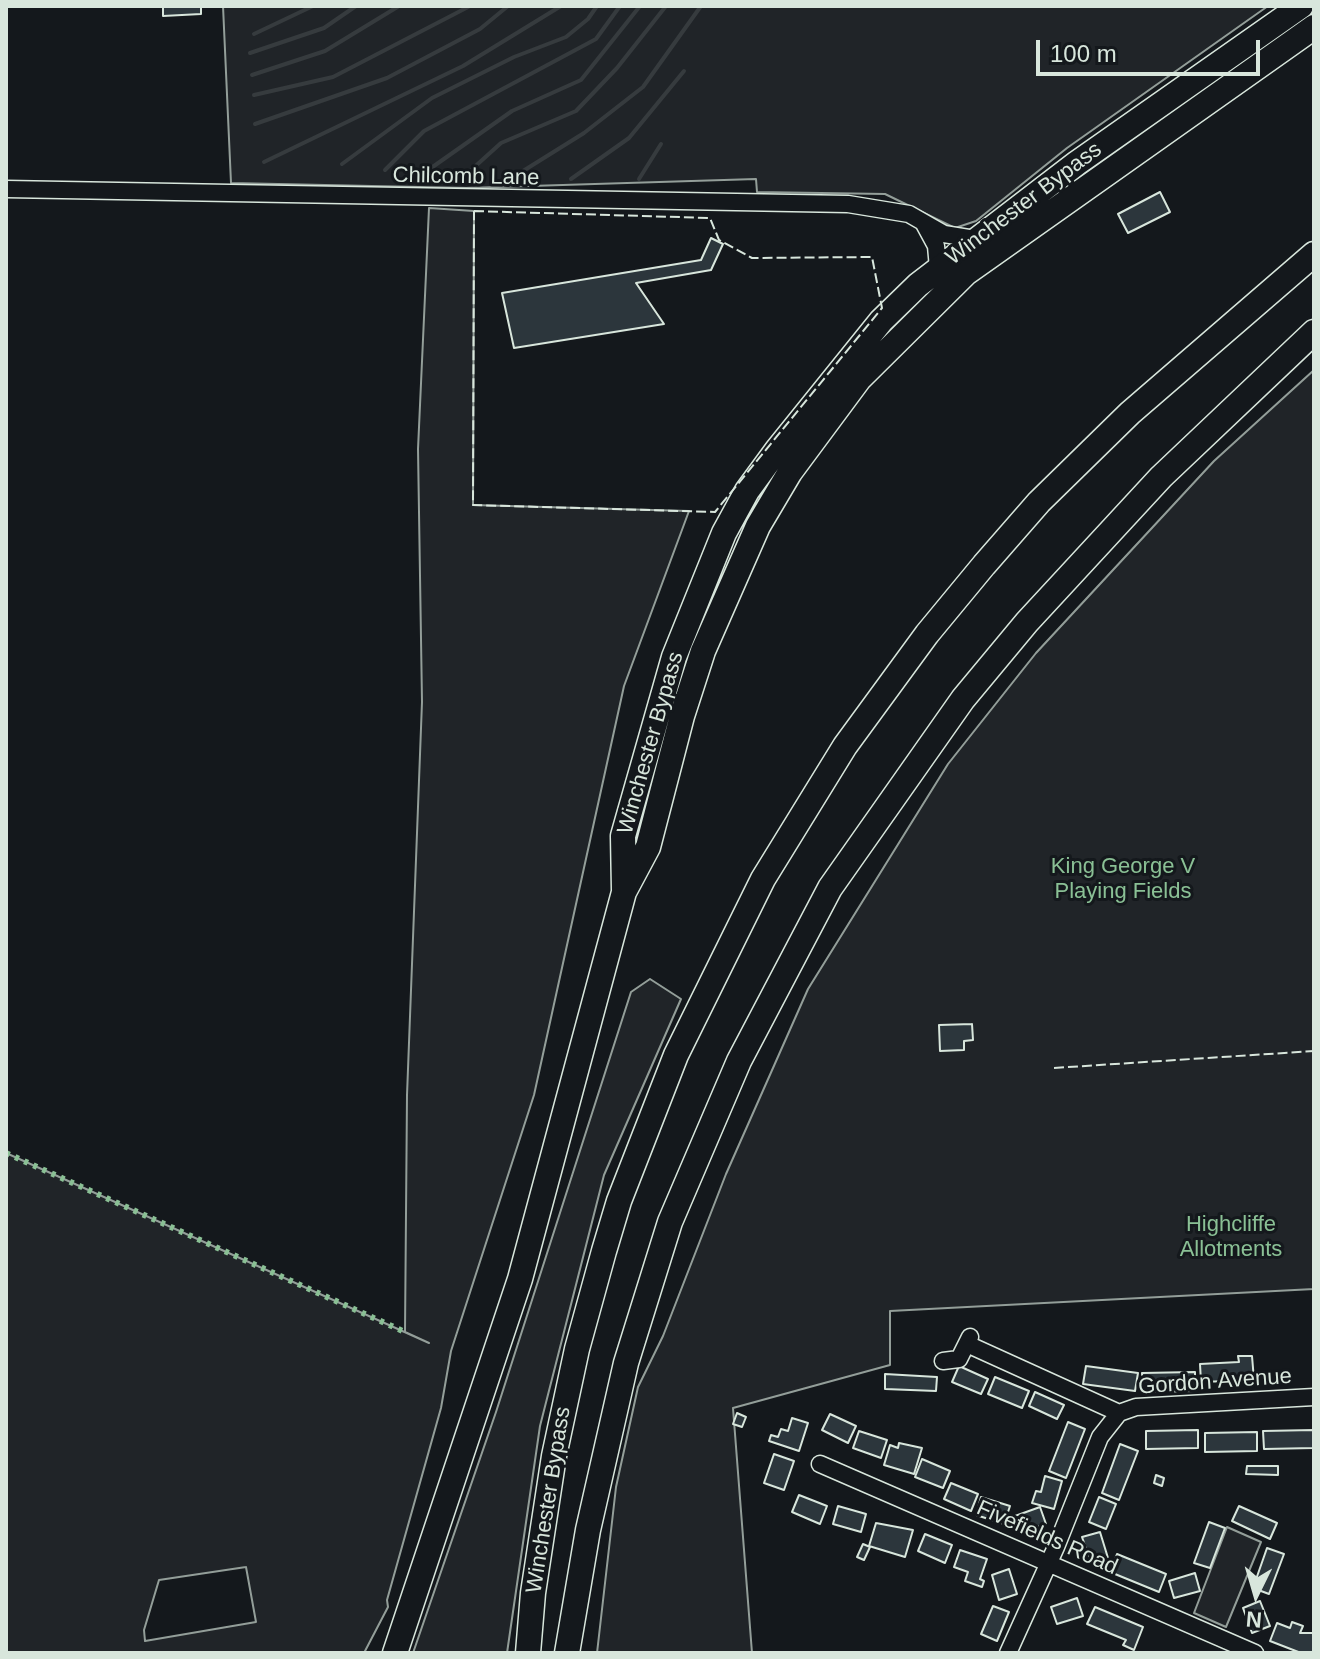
<!DOCTYPE html>
<style>
body{margin:0}
#map{position:relative;width:1320px;height:1659px;overflow:hidden;background:#14181c;font-family:Arial,sans-serif}
canvas{display:block}
.frame{position:absolute;inset:0;border:8px solid #d8e6dc;pointer-events:none}
.north{position:absolute;left:1216px;top:1555px;width:80px;height:80px;-webkit-text-stroke:6px #14181c;paint-order:stroke;rotate:185deg;font-size:22px;font-weight:700;line-height:32px;text-align:center;color:#d8e6dc}
.north::after{content:'';display:block;margin:auto;width:28px;height:36px;background:#d8e6dc;clip-path:polygon(50% 0,100% 100%,50% 72%,0 100%)}
.scale{position:absolute;left:1036px;top:40px;width:224px;height:36px;box-sizing:border-box;border:4px solid #d8e6dc;border-top:0;padding-left:10px;font-size:24px;line-height:28px;white-space:nowrap;color:#d8e6dc;-webkit-text-stroke:6px #14181c;paint-order:stroke}
</style>
<div id="map">
<canvas width="1320" height="1659"></canvas>
<div class="frame"></div>
<div class="north">N</div>
<div class="scale">100 m</div>
</div>
<script>
const ctx = document.querySelector('canvas').getContext('2d');
ctx.lineJoin = 'round';
function paint(path, color) { ctx.fillStyle = color; ctx.fill(path, 'evenodd'); }
const shape = rows => new Path2D(rows.map(r => 'M' + r).join(''));
function stroke(path, color, width, dash) { ctx.strokeStyle = color; ctx.lineWidth = width; ctx.lineCap = dash ? 'butt' : 'round'; ctx.setLineDash(dash || []); ctx.stroke(path); }
function label(font, color, halo, rows, align = 'center') {
  ctx.font = font + ' Arial,sans-serif'; ctx.lineWidth = 6; ctx.setLineDash([]); ctx.textBaseline = 'middle'; ctx.strokeStyle = halo; ctx.fillStyle = color; for (const [text, x, y, turn = 0] of rows) {
    ctx.save(); ctx.translate(x, y); ctx.rotate((+turn || 0) * Math.PI / 180); ctx.textAlign = isNaN(turn) ? turn : align; if (halo) ctx.strokeText(text, 0, 0); ctx.fillText(text, 0, 0); ctx.restore();
  }
}
const green = shape([
 [223,6,1268,6,1067,148,976,221,955,228,885,194,757,192,756,179,466,188,231,183,223,6],
 [429,208,474,211,473,505,689,511,624,686,534,1095,451,1351,441,1408,387,1600,388,1607,364,1653,6,1653,6,1153,429,1343,405,1332,407,1095,422,702,418,449,429,208],
 [246,1567,256,1622,145,1641,144,1630,159,1580,246,1567],
 [1314,370,1314,1289,890,1311,890,1365,733,1408,752,1653,597,1653,616,1487,638,1387,663,1336,726,1174,808,989,948,764,1036,653,1214,461,1314,370],
 [650,979,681,999,604,1175,540,1426,507,1653,413,1653,496,1412,631,992,650,979],
 [1227,1527,1261,1542,1226,1627,1194,1613,1227,1527]
]);
paint(green, '#202428');
stroke(green, '#939e99', 2);
stroke(shape([
 [254,34,313,6],
 [250,53,324,28,356,6],
 [252,75,325,51,399,6],
 [254,95,333,77,470,6],
 [255,124,387,78,480,29,508,6],
 [264,162,463,66,561,6],
 [342,164,432,98,514,57,566,37,588,19,597,6],
 [385,170,424,131,596,39,620,6],
 [470,171,501,143,576,111,617,68,666,6],
 [523,171,584,133,643,87,701,6],
 [424,173,512,111,581,80,640,6],
 [571,179,629,138,684,71],
 [639,179,661,144]
]), '#363b3e', 4);
const building = shape([
 [163,6,201,6,201,14,163,16,163,6],
 [1160,192,1170,212,1128,233,1118,214,1160,192],
 [711,238,723,244,711,270,636,283,664,324,514,348,502,293,701,260,711,238],
 [972,1024,973,1040,964,1041,964,1050,940,1051,939,1025,972,1024],
 [1238,1356,1252,1356,1254,1380,1201,1382,1200,1364,1239,1362,1238,1356],
 [959,1366,988,1379,981,1394,952,1382,959,1366],
 [1086,1366,1138,1373,1135,1391,1083,1384,1086,1366],
 [1195,1372,1195,1391,1143,1392,1142,1373,1195,1372],
 [885,1374,937,1377,936,1391,885,1389,885,1374],
 [995,1377,1029,1391,1022,1408,988,1394,995,1377],
 [1035,1392,1064,1405,1057,1419,1029,1406,1035,1392],
 [737,1413,746,1417,742,1427,733,1424,737,1413],
 [830,1414,856,1426,848,1443,822,1430,830,1414],
 [792,1418,808,1423,799,1451,769,1441,771,1435,778,1437,781,1429,788,1431,792,1418],
 [1068,1422,1085,1429,1066,1478,1049,1471,1068,1422],
 [1198,1430,1198,1448,1146,1449,1146,1431,1198,1430],
 [1314,1430,1314,1448,1264,1449,1263,1431,1314,1430],
 [859,1431,887,1440,881,1458,853,1448,859,1431],
 [1257,1432,1257,1451,1205,1452,1205,1433,1257,1432],
 [899,1443,922,1448,914,1474,884,1465,890,1445,898,1448,899,1443],
 [1120,1444,1138,1451,1119,1500,1102,1493,1120,1444],
 [774,1454,794,1461,784,1490,764,1483,774,1454],
 [922,1459,950,1471,943,1488,915,1477,922,1459],
 [1247,1466,1278,1466,1278,1475,1246,1474,1247,1466],
 [1156,1475,1164,1478,1162,1486,1154,1483,1156,1475],
 [1045,1476,1062,1481,1054,1509,1032,1503,1036,1491,1041,1492,1045,1476],
 [951,1483,978,1494,971,1511,944,1499,951,1483],
 [799,1495,827,1506,820,1524,792,1512,799,1495],
 [981,1497,1010,1506,1004,1524,976,1515,981,1497],
 [1099,1497,1116,1504,1106,1529,1089,1522,1099,1497],
 [838,1506,866,1514,861,1532,833,1524,838,1506],
 [1239,1506,1277,1523,1270,1539,1232,1521,1239,1506],
 [1040,1507,1046,1524,1021,1533,1015,1516,1040,1507],
 [1209,1522,1225,1528,1210,1568,1194,1563,1209,1522],
 [876,1523,913,1530,905,1557,869,1546,876,1523],
 [1100,1532,1108,1558,1091,1563,1082,1537,1100,1532],
 [925,1534,952,1545,945,1563,918,1551,925,1534],
 [863,1544,870,1547,864,1560,857,1557,863,1544],
 [1267,1548,1284,1554,1269,1594,1253,1588,1267,1548],
 [960,1550,987,1559,980,1579,984,1581,982,1587,965,1581,968,1572,954,1567,960,1550],
 [1117,1554,1166,1574,1159,1592,1110,1572,1117,1554],
 [1009,1569,1017,1594,999,1600,992,1575,1009,1569],
 [1195,1573,1200,1591,1174,1598,1169,1581,1195,1573],
 [1077,1598,1083,1616,1057,1624,1051,1607,1077,1598],
 [1260,1601,1270,1626,1252,1633,1243,1608,1260,1601],
 [993,1606,1009,1612,997,1641,981,1634,993,1606],
 [1095,1607,1143,1627,1134,1650,1123,1645,1126,1640,1087,1624,1095,1607],
 [1292,1622,1303,1626,1300,1633,1314,1633,1314,1653,1301,1653,1270,1641,1277,1623,1290,1628,1292,1622]
]);
paint(building, '#2c363c');
stroke(building, '#d8e6dc', 2);
const minor = shape([
 [6,189,848,204,909,214,944,234,975,239],
 [923,222,936,246,938,268],
 [967,1344,1119,1413],
 [943,1361,959,1359,970,1337],
 [820,1464,1255,1653],
 [1008,1653,1056,1547,1100,1437,1119,1413,1136,1407,1314,1397]
]);
const highway = shape([
 [624,890,623,836,674,657,724,533,747,491,777,450,881,321,918,285,1077,163,1301,6],
 [395,1653,520,1279,624,892,648,847,682,716,703,651,758,526,790,472,859,379,966,273,1314,27],
 [528,1653,533,1593,554,1456,577,1349,604,1251,619,1201,676,1055,763,879,845,746,927,634,984,565,1039,502,1130,413,1314,254],
 [567,1653,588,1530,626,1363,670,1222,739,1061,830,888,963,699,1027,622,1161,477,1314,332]
]);
stroke(minor, '#d8e6dc', 19);
stroke(highway, '#d8e6dc', 27);
stroke(minor, '#14181c', 16);
stroke(highway, '#14181c', 24);
stroke(shape([
 [6,1153,405,1332]
]), '#8ac095', 6, [4, 6]);
stroke(shape([
 [474,211,710,218,719,240,752,258,872,257,882,308,715,512,473,505,474,211],
 [1054,1068,1314,1051]
]), '#d8e6dc', 2, [10, 4]);
label('22px', '#d8e6dc', '#14181c', [
 ["Chilcomb Lane",466,177,1],
 ["Winchester Bypass",1024,204,-37],
 ["Winchester Bypass",651,743,-74],
 ["Gordon Avenue",1215,1382,-4],
 ["Winchester Bypass",549,1500,-81],
 ["Fivefields Road",1047,1538,24]
]);
label('22px', '#8ac095', '#14181c', [
 ["King George V",1123,867],
 ["Playing Fields",1123,892],
 ["Highcliffe",1231,1225],
 ["Allotments",1231,1250]
]);
</script>
